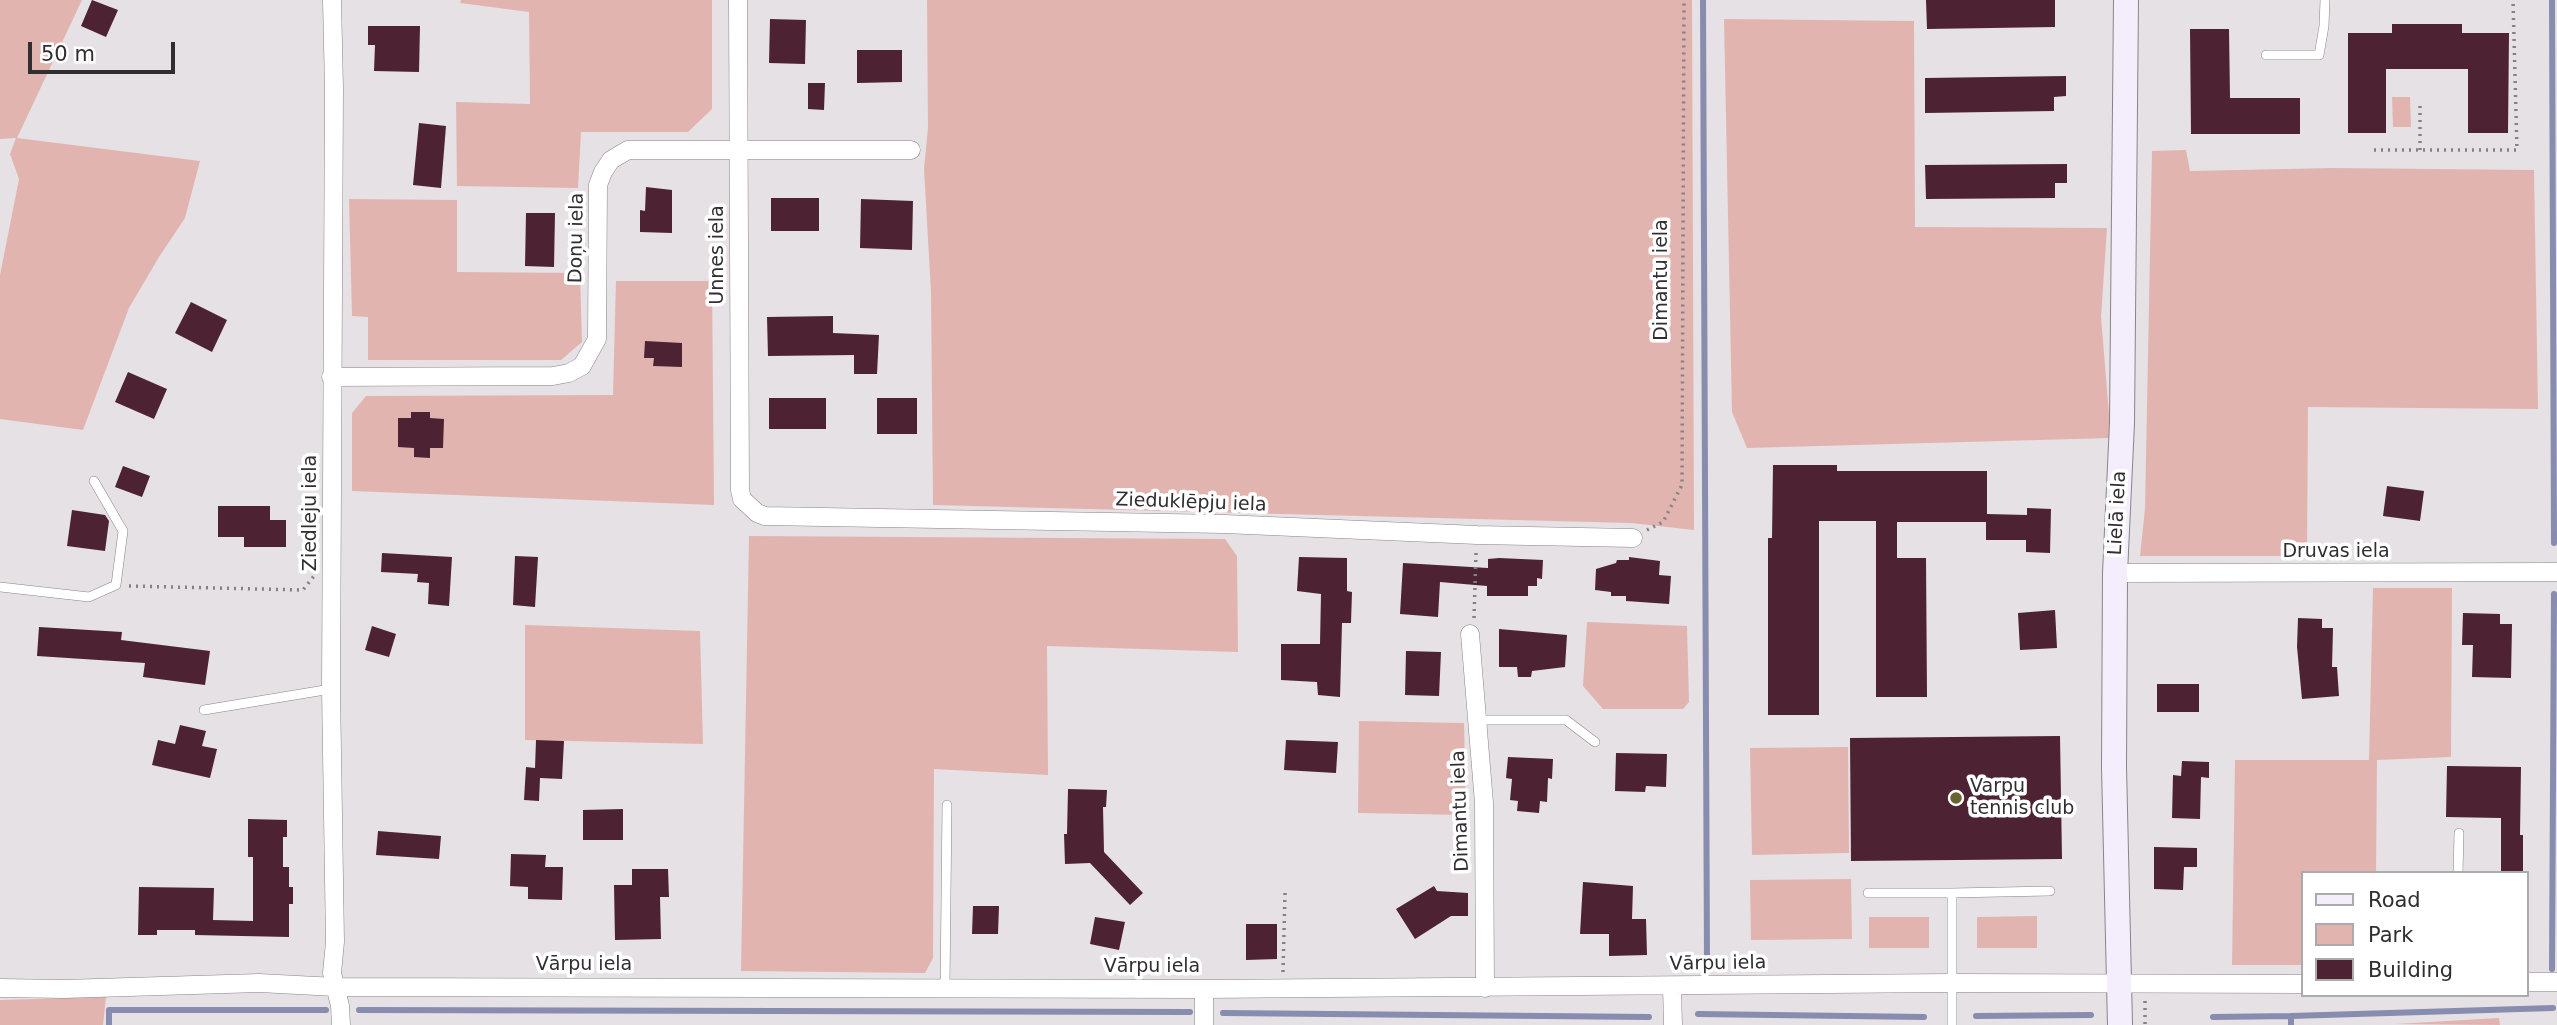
<!DOCTYPE html>
<meta charset="utf-8">
<style>
body{margin:0}
#map{position:relative;width:2557px;height:1025px;overflow:hidden;background:#e6e1e5;font-family:"DejaVu Sans",sans-serif}
canvas{display:block}
.legend{position:absolute;left:2301px;top:871px;width:228px;height:126px;box-sizing:border-box;background:#fff;border:2px solid #acabac;margin:0;padding:9px 12px;list-style:none;font-size:21px;color:#302e30}
.legend li{display:flex;align-items:center;gap:14px;height:35px}
.legend b{width:35px;border:2px solid #acabac}
.scale{position:absolute;left:28px;top:42px;width:147px;height:32px;box-sizing:border-box;border:4px solid #302e30;border-top:0;padding-left:9px;font-size:21px;line-height:24px;white-space:nowrap;color:#302e30;-webkit-text-stroke:5px #fff;paint-order:stroke}
</style>
<div id="map">
<canvas width="2557" height="1025"></canvas>
<ul class="legend">
<li><b style="height:9px;background:#f4eefc"></b>Road</li>
<li><b style="height:19px;background:#e2b4b0"></b>Park</li>
<li><b style="height:19px;background:#4d2232"></b>Building</li>
</ul>
<div class="scale">50 m</div>
</div>
<script>
const ctx = document.querySelector('canvas').getContext('2d');
ctx.lineJoin = 'round';
function paint(path, color) { ctx.fillStyle = color; ctx.fill(path, 'evenodd'); }
const shape = rows => new Path2D(rows.map(r => 'M' + r).join(''));
function stroke(path, color, width, dash) { ctx.strokeStyle = color; ctx.lineWidth = width; ctx.lineCap = dash ? 'butt' : 'round'; ctx.setLineDash(dash || []); ctx.stroke(path); }
function label(font, color, halo, rows, align = 'center') {
  ctx.font = font + ' "DejaVu Sans",sans-serif'; ctx.lineWidth = 7; ctx.setLineDash([]); ctx.textBaseline = 'middle'; ctx.strokeStyle = halo; ctx.fillStyle = color; for (const [text, x, y, turn = 0] of rows) {
    ctx.save(); ctx.translate(x, y); ctx.rotate((+turn || 0) * Math.PI / 180); ctx.textAlign = isNaN(turn) ? turn : align; if (halo) ctx.strokeText(text, 0, 0); ctx.fillText(text, 0, 0); ctx.restore();
  }
}
paint(shape([
 [0,0,82,0,17,138,200,161,185,218,159,257,129,308,83,430,0,419,0,275,19,179,10,154,16,138,0,139],
 [461,0,712,0,712,109,688,132,581,132,578,188,457,186,456,102,530,104,529,12,460,3],
 [927,0,1692,0,1694,530,1631,523,933,505,931,292,924,169,928,128],
 [1724,19,1914,21,1915,227,2107,228,2101,317,2111,438,1747,448,1732,412],
 [2392,97,2410,97,2411,127,2393,127],
 [2186,150,2190,171,2333,168,2534,170,2538,409,2308,407,2307,556,2140,556,2145,509,2152,151],
 [349,199,457,200,457,272,580,273,582,342,561,360,368,360,368,317,352,316],
 [616,281,712,281,714,505,352,491,352,413,366,396,613,395],
 [749,536,1225,539,1237,556,1238,652,1047,646,1048,775,934,769,933,958,925,973,741,971],
 [2373,588,2452,588,2451,757,2377,760,2376,873,2303,873,2303,965,2232,965,2235,760,2369,760],
 [1587,622,1687,626,1689,702,1683,709,1603,709,1583,686],
 [525,625,700,631,703,744,525,740],
 [1359,721,1464,723,1466,815,1358,813],
 [1848,747,1849,853,1752,855,1750,748],
 [1851,879,1852,939,1751,940,1750,880],
 [2037,916,2037,948,1977,948,1977,917],
 [1869,917,1929,917,1929,948,1869,948],
 [106,997,103,1025,0,1025,0,1000],
 [2499,1018,2500,1025,2395,1024]
]), '#e2b4b0');
stroke(shape([
 [1703,0,1707,967],
 [2552,0,2554,543],
 [2552,969,2554,594],
 [359,1010,1190,1012],
 [1223,1013,1649,1017],
 [1698,1014,1924,1017],
 [1976,1016,2091,1015],
 [2291,1016,2553,1008],
 [2213,1017,2291,1016,2291,1025],
 [109,1025,109,1010,326,1010]
]), '#888cae', 6);
paint(shape([
 [92,0,118,10,106,37,81,26],
 [1926,0,2055,0,2055,27,1927,29],
 [770,19,806,20,805,64,769,63],
 [2392,24,2462,24,2462,33,2509,33,2508,133,2468,133,2468,69,2386,69,2386,133,2348,133,2348,33,2392,33],
 [368,26,420,26,419,72,374,71,375,45,368,45],
 [2190,29,2229,29,2230,98,2300,98,2300,134,2191,134],
 [857,50,902,50,902,82,857,83],
 [2066,76,2066,96,2054,97,2054,111,1925,113,1925,78],
 [808,83,825,83,824,110,808,109],
 [419,123,446,126,441,188,413,185],
 [2067,164,2067,183,2055,183,2055,198,1926,199,1925,165],
 [646,187,672,190,672,233,640,232,640,210,645,211],
 [771,198,819,198,819,231,771,231],
 [861,199,913,201,912,250,860,248],
 [526,213,555,213,554,267,525,266],
 [191,302,227,320,212,352,175,333],
 [833,316,833,333,879,335,877,374,854,374,854,355,768,356,767,317],
 [645,341,682,343,682,367,653,366,654,358,644,358],
 [128,372,167,389,154,419,115,402],
 [769,398,826,398,826,429,769,429],
 [877,398,917,398,917,434,877,434],
 [411,412,430,412,430,418,444,419,443,448,430,448,430,458,414,457,414,448,398,447,398,418,411,418],
 [1773,465,1837,465,1837,471,1987,471,1987,514,2027,515,2027,508,2051,509,2050,553,2026,552,2026,540,1986,540,1986,522,1897,522,1897,558,1926,558,1927,697,1876,697,1876,521,1819,521,1819,715,1768,715,1768,538,1772,538],
 [123,466,150,476,142,497,115,487],
 [2387,486,2424,491,2420,521,2383,516],
 [218,506,270,506,270,520,286,520,286,547,244,547,244,537,218,537],
 [72,510,105,515,109,521,105,551,67,546],
 [382,553,452,557,449,606,428,604,429,583,417,582,418,574,381,572],
 [515,556,538,557,535,607,513,605],
 [1299,557,1347,558,1347,591,1352,592,1351,623,1342,623,1340,697,1318,695,1317,682,1281,680,1281,644,1320,644,1321,594,1297,591],
 [1629,557,1660,561,1659,575,1671,576,1669,604,1626,601,1626,596,1611,596,1611,592,1595,590,1596,569,1616,563,1617,560,1629,560],
 [1499,558,1543,560,1542,579,1537,578,1537,586,1528,586,1528,596,1487,596,1487,586,1440,582,1438,617,1400,614,1403,563,1488,568,1488,559],
 [2055,610,2057,648,2020,650,2018,613],
 [2463,613,2500,614,2500,624,2512,624,2511,678,2472,677,2473,645,2462,645],
 [2298,618,2322,619,2322,628,2333,628,2332,667,2337,667,2339,696,2302,699,2297,647],
 [372,626,396,634,389,657,365,650],
 [39,627,122,632,121,640,210,651,205,685,143,677,145,663,37,656],
 [1499,629,1567,635,1565,667,1532,671,1531,677,1518,677,1517,667,1499,667],
 [1406,651,1441,652,1439,696,1405,695],
 [2157,684,2199,684,2199,712,2157,712],
 [180,725,206,731,202,746,217,749,210,778,152,765,158,740,175,744],
 [2060,736,2062,859,1851,861,1850,738],
 [536,740,564,741,562,779,540,778,539,801,524,800,526,767,535,768],
 [1286,740,1338,742,1336,773,1284,770],
 [1616,753,1667,754,1666,787,1646,786,1645,792,1615,791],
 [1508,757,1553,759,1552,779,1548,778,1547,802,1540,801,1539,813,1517,811,1518,801,1510,800,1512,779,1506,778],
 [2182,761,2209,762,2209,778,2201,777,2200,819,2172,818,2173,775,2181,776],
 [2447,766,2521,767,2520,835,2523,835,2523,872,2501,873,2501,818,2446,817],
 [1068,789,1107,790,1106,807,1103,807,1104,852,1143,893,1130,905,1090,863,1065,864,1064,834,1067,834],
 [623,809,623,840,583,840,583,810],
 [248,819,287,820,287,837,283,837,283,867,289,867,289,887,293,887,293,904,289,904,289,937,195,935,195,930,157,930,157,935,138,935,139,887,214,888,213,920,253,921,253,857,248,857],
 [378,831,441,836,439,859,376,855],
 [2154,847,2197,848,2197,867,2184,867,2183,890,2154,889],
 [511,854,546,855,545,867,563,867,562,900,528,899,528,887,510,886],
 [632,869,668,869,669,897,660,897,661,939,615,940,614,885,632,885],
 [1583,882,1633,886,1632,919,1646,919,1647,955,1609,956,1609,934,1580,934],
 [1434,886,1437,891,1468,893,1468,916,1451,916,1415,939,1396,909],
 [973,906,999,906,998,934,972,934],
 [1095,917,1125,922,1119,950,1090,944],
 [1246,924,1277,924,1277,959,1246,960]
]), '#4d2232');
const lane = shape([
 [2266,55,2319,55,2324,26,2325,0],
 [0,587,89,597,116,585,123,531,94,481],
 [204,710,331,689],
 [1478,720,1566,720,1595,742],
 [2458,873,2459,833],
 [1868,893,1952,893],
 [945,987,947,805],
 [1952,1025,1952,893,2050,891]
]);
const street = shape([
 [332,0,334,88,331,689,335,942,332,973,340,1006,341,1025],
 [738,0,740,490,742,499,757,513,765,516,1224,524,1477,535,1633,538],
 [331,377,553,376,569,373,582,366,597,339,598,185,603,172,611,160,628,150,911,150],
 [2115,573,2557,572],
 [1470,634,1484,803,1485,988],
 [2527,982,2557,982],
 [1672,986,1673,1025],
 [0,988,64,989,259,983,336,987,1204,989,1952,983,2303,984],
 [1204,989,1204,1025]
]);
const secondary = shape([
 [2120,1025,2114,767,2115,573,2122,423,2126,0]
]);
stroke(lane, '#898488', 10);
stroke(street, '#898488', 19);
stroke(secondary, '#898488', 26);
stroke(shape([
 [2374,150,2517,150,2513,0],
 [2420,150,2420,105],
 [1647,530,1663,522,1682,485,1684,0],
 [129,586,303,590,314,576],
 [1474,618,1476,553],
 [1283,972,1285,893],
 [2145,1001,2145,1025]
]), '#848184', 3.5, [2, 5]);
stroke(lane, '#fff', 9);
stroke(street, '#fff', 18);
stroke(secondary, '#f4eefc', 24);
for (const [x, y, r, color] of [
 [1956,798,7,"#666330"]
]) { const dot = new Path2D(); dot.arc(x, y, r, 0, 2 * Math.PI); ctx.fillStyle = color; ctx.fill(dot); stroke(dot, '#fff', 2.5); }
label('19px', '#302e30', '#fff', [
 ["Doņu iela",577,238,-89],
 ["Unnes iela",718,255,-90],
 ["Dimantu iela",1662,280,-90],
 ["Zieduklēpju iela",1191,503,2],
 ["Ziedleju iela",311,513,-90],
 ["Lielā iela",2118,513,-87],
 ["Druvas iela",2336,552],
 ["Dimantu iela",1461,811,-92],
 ["Vārpu iela",1718,964,-1],
 ["Vārpu iela",584,965],
 ["Vārpu iela",1152,967]
]);
label('19px', '#302e30', '#fff', [
 ["Varpu",1970,787],
 ["tennis club",1970,809]
], 'left');
</script>
